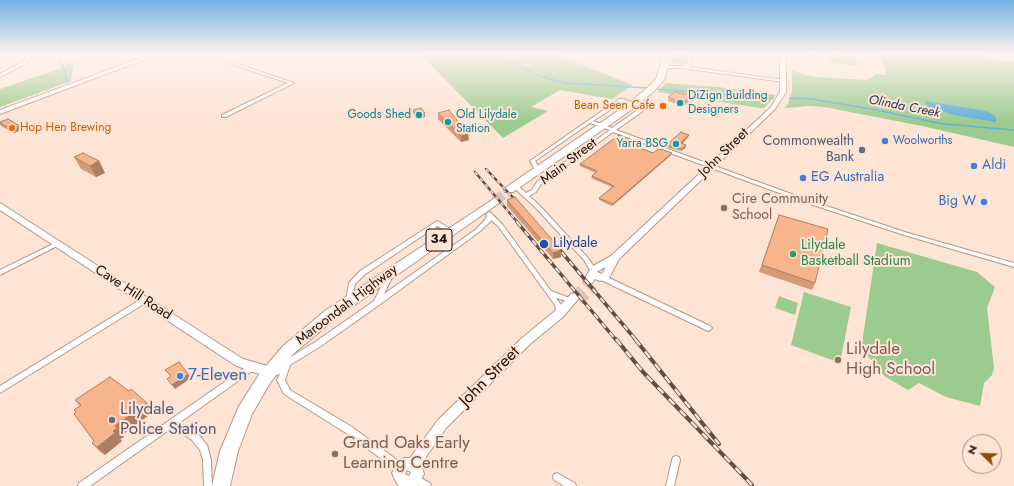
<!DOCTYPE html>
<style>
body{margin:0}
#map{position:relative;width:1014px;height:486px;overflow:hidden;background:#fee4d5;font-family:Jost,sans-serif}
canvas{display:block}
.north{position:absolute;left:962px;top:434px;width:40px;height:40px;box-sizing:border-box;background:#fee4d5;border:1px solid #a38f83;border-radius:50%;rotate:293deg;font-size:11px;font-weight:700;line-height:16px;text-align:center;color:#1a0f09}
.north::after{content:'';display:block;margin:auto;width:14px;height:18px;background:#864f00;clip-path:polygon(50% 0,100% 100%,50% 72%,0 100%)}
</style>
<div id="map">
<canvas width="1014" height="486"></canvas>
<div class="north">N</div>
</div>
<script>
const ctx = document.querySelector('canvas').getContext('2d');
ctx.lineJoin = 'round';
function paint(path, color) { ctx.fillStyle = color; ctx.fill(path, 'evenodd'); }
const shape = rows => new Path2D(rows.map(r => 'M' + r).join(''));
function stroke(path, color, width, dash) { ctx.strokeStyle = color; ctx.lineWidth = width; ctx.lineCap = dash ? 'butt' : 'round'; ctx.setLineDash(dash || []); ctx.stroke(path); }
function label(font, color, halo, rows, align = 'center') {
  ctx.font = font + ' Jost,sans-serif'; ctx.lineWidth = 4; ctx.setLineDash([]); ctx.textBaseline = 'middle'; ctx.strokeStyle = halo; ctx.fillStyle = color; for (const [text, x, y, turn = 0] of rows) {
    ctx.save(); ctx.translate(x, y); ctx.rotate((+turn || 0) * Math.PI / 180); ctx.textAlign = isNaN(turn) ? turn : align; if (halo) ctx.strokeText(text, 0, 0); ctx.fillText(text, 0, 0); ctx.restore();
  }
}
paint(shape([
 [420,54,555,54,633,85,612,99,560,90,531,107,548,111,503,138],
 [674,54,690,54,686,64,672,63],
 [827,54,855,56,858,66,829,62],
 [879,54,983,54,999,61,1014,62,1014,147,922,126,824,107,809,106,784,108,788,104,792,91,792,70,805,75,818,77,866,80,871,78,876,74,887,75],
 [74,61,71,81,0,107,0,89,59,69],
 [666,83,719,87,776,95,764,108,760,108,657,92],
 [877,243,977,272,995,287,987,308,994,368,992,375,984,383,980,406,946,397,919,383,908,390,884,376,877,365,861,350],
 [804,292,851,307,840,363,791,345],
 [779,296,798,303,795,315,775,308]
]), '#9ccb90');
paint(shape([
 [924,101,987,111,996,117,996,122,954,115,928,106]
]), '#62aed8');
stroke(shape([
 [62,54,59,61,64,68,67,82],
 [496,54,537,75,565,83,648,88],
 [655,89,773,98],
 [790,98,811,99,877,110,943,124,1014,130]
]), '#62aed8', 1.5);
stroke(shape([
 [575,297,589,281],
 [579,301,594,286]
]), '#dcc4b6', 10, [10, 5]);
stroke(shape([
 [495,201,509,190]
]), '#dcc4b6', 10, [10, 5]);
const street = shape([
 [30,54,34,54,25,64,0,77,0,74,23,62,30,54],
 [201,54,207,54,294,83,226,117,222,117,222,115,288,83,201,54],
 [646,54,651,54,668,60,665,61,646,54],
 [690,54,694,54,689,67,784,80,786,81,784,82,682,68,665,68,663,67,665,66,686,66,690,54],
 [619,99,623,99,636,104,634,105,622,102,593,121,612,128,639,109,643,109,643,111,616,130,805,199,908,233,1014,263,1014,267,904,235,801,201,613,132,541,184,536,192,529,196,539,205,588,258,596,270,593,272,591,272,584,260,535,207,512,186,513,185,517,185,526,193,532,190,537,182,610,130,590,123,535,161,541,171,540,172,536,172,530,161,619,99],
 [489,212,491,213,502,224,551,291,567,297,576,297,577,299,576,301,567,301,556,298,561,305,562,313,561,315,559,316,557,315,555,305,498,226,491,220,490,222,479,232,379,305,321,346,295,362,290,365,285,380,290,390,352,427,404,465,405,468,404,471,401,472,398,471,346,433,284,394,277,380,280,374,277,375,274,374,273,372,274,370,289,358,315,342,374,301,388,273,392,273,393,275,384,294,475,230,485,220,487,216,486,214,489,212],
 [437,221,454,231,451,233,437,226,435,227,440,231,441,240,440,241,436,241,434,232,431,230,364,275,355,284,351,303,347,303,346,301,349,283,360,271,437,221],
 [57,242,59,243,60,244,59,245,0,275,0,270,57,242],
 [601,276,605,276,710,326,712,328,710,330,708,331,706,330,601,280,600,278,601,276],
 [143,298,147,298,148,300,147,302,0,393,0,386,143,298],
 [252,364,255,365,256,367,255,369,179,423,198,434,207,445,211,460,212,486,204,486,203,460,200,450,192,440,173,427,90,486,78,486,79,483,249,365,252,364],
 [676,456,679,457,680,460,674,486,666,486,672,460,673,457,676,456],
 [557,473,575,483,576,486,564,486,554,480,553,477,554,474,557,473],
 [415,475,430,483,431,486,419,486,412,482,411,479,412,476,415,475]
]);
const secondary = shape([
 [151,54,159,54,0,114,0,110,151,54],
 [780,54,786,54,786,92,775,109,619,259,609,278,600,281,595,279,592,283,586,283,584,281,591,267,611,256,771,107,780,92,780,54],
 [606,267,602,274,597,272,598,271,606,267],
 [0,203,243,359,275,368,277,371,275,374,271,376,252,372,235,365,0,210,0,203],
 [575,293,579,294,580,297,563,317,530,344,446,428,421,464,424,474,419,484,417,486,399,486,397,484,392,473,397,462,405,458,410,458,438,420,522,338,555,311,571,294,575,293],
 [407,470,411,472,409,476,405,474,407,470]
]);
const highway = shape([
 [664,54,672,54,664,80,653,92,634,108,513,192,505,192,504,190,505,188,628,104,647,88,656,79,664,54],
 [495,198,499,199,500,201,499,203,336,318,293,354,270,383,252,414,238,451,230,486,212,486,220,451,239,406,260,373,283,346,326,310,495,198]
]);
stroke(street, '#b59886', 2);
stroke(secondary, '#b59886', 2);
stroke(highway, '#b59886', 2);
paint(street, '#fff');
paint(secondary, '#fff');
paint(highway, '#fff');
const railFar2 = shape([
 [486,169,521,206],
 [475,172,518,223]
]);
const railFar1 = shape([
 [517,222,616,340],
 [554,243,636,340]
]);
const rail = shape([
 [616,339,643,372,752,485],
 [635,339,719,444]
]);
stroke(railFar2, '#5f4f47', 2.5);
stroke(railFar1, '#5f4f47', 3.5);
stroke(rail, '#5f4f47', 4);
stroke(railFar2, '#fee4d5', 1.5, [4]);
stroke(railFar1, '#fee4d5', 2, [6]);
stroke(rail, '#fee4d5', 2.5, [8]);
paint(shape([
 [801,54,820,54,819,58,805,58,805,55],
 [668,97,690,100,683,106,668,101],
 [413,110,425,113,425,117,417,119,413,113],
 [438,113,469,140,461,142,438,119],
 [0,122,23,129,14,133,1,126,0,124],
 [689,135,688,137,682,144,686,145,686,147,681,151,666,147,667,145],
 [640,143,639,145,636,147,653,153,671,155,612,206,599,200,599,198,612,187,591,178,592,176,596,173,580,166,580,164],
 [74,157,99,161,105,173,96,177,81,169],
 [507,200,561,250,561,257,553,259,507,206],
 [779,215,815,283,812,290,759,272],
 [75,400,153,412,122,435,124,437,120,439,122,441,105,455,99,451,92,443,94,441,76,412,80,406]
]), '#d59b77');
paint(shape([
 [691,96,690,100,683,106,683,103],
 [425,113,425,117,417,119,417,115],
 [20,126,23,129,14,133,11,129],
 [468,134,469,140,461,142,461,136],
 [689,135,688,137,681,145,681,143],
 [686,145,686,147,681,151,682,149],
 [672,153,671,155,612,206,613,204],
 [99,161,105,173,96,177,90,166],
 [561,250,561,257,553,259,553,253],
 [188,374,191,378,175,389,172,385],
 [147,403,153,412,122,435,115,426],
 [117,428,124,437,120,439,122,441,105,455,97,447,113,431]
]), '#ae7e61');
const building = shape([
 [675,92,691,96,683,103,668,97,675,92],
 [421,108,425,113,417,115,413,110,421,108],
 [449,110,468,134,461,136,438,113,449,110],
 [8,119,20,126,11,129,0,123,0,122,8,119],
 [681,132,689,135,681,143,686,145,682,149,667,145,681,132],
 [619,135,640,143,635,146,653,153,657,150,661,149,672,153,613,204,599,198,614,186,592,176,597,171,580,164,619,135],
 [83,153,99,161,90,166,74,157,83,153],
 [515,197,561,250,553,253,507,200,515,197],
 [779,215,828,229,815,283,762,265,779,215],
 [179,362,188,374,172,385,167,379,171,376,165,370,179,362],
 [110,377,129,391,131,389,147,403,115,426,117,428,113,431,115,433,97,447,92,443,94,441,74,414,76,412,74,410,81,405,75,400,110,377]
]);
paint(building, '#f8b48a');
stroke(building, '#ae7e61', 1);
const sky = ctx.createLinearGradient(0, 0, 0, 122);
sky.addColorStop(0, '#72b2e2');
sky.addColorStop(0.44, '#fff3ec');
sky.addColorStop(1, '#fff3ec00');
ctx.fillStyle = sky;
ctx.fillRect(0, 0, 1014, 122);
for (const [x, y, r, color] of [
 [680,103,4,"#0f9aa8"],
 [663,106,4,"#e8710a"],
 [419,115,4,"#0f9aa8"],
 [448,122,4,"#0f9aa8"],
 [12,128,4,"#e8710a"],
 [885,141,4,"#3f7fe0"],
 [676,144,4,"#0f9aa8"],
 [862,150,4,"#5c6f8a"],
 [974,166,4,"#3f7fe0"],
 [803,178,4,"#3f7fe0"],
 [984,202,4,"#3f7fe0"],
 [724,208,4,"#8d6e63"],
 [544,244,5,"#1a4fb4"],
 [793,254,4,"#2e9e5b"],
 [838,360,4,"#8d6e63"],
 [180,376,4,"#3f7fe0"],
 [112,420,4,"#5c6f8a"],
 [335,454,4,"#8d6e63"]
]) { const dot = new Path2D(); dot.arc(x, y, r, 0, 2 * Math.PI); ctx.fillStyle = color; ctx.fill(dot); stroke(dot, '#fee4d5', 1.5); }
label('12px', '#0d838f', '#fee4d5', [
 ["DiZign Building",688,96],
 ["Designers",688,110],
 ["Goods Shed",411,115,"right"],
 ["Old Lilydale",456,115],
 ["Station",456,129],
 ["Yarra BSG",668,144,"right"]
], 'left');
label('12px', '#c56008', '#fee4d5', [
 ["Bean Seen Cafe",655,106],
 ["Hop Hen Brewing",20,128,"left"]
], 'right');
label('12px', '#366cbe', '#fee4d5', [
 ["Woolworths",893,141]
], 'left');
label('italic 13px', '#193a4d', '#fee4d5', [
 ["Olinda Creek",904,107,11]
]);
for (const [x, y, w] of [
 [439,240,26]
]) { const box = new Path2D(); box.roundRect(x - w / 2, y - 11, w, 22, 3); ctx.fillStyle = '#fee4d5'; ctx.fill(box); stroke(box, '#1a0f09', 1); }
label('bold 13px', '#1a0f09', null, [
 ["34",439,240]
]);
label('14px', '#4e5e75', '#fee4d5', [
 ["Commonwealth",854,142],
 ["Bank",854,158]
], 'right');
label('14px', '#1a0f09', '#fee4d5', [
 ["John Street",724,153,-44],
 ["Main Street",569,162,-37],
 ["Cave Hill Road",133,293,33],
 ["Maroondah Highway",347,305,-37]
]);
label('14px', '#366cbe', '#fee4d5', [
 ["Aldi",982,166],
 ["EG Australia",811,178],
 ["Big W",976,202,"right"]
], 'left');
label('14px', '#785e54', '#fee4d5', [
 ["Cire Community",732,200],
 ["School",732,216]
], 'left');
label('14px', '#164399', '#fee4d5', [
 ["Lilydale",553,244]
], 'left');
label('14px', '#27864d', '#fee4d5', [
 ["Lilydale",801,246],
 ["Basketball Stadium",801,262]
], 'left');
label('17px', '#785e54', '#fee4d5', [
 ["Lilydale",846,350],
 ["High School",846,370],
 ["Grand Oaks Early",343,444],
 ["Learning Centre",343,464]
], 'left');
label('17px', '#366cbe', '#fee4d5', [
 ["7-Eleven",188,376]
], 'left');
label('17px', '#1a0f09', '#fee4d5', [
 ["John Street",490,377,-45]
]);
label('17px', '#4e5e75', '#fee4d5', [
 ["Lilydale",120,410],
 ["Police Station",120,430]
], 'left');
</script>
